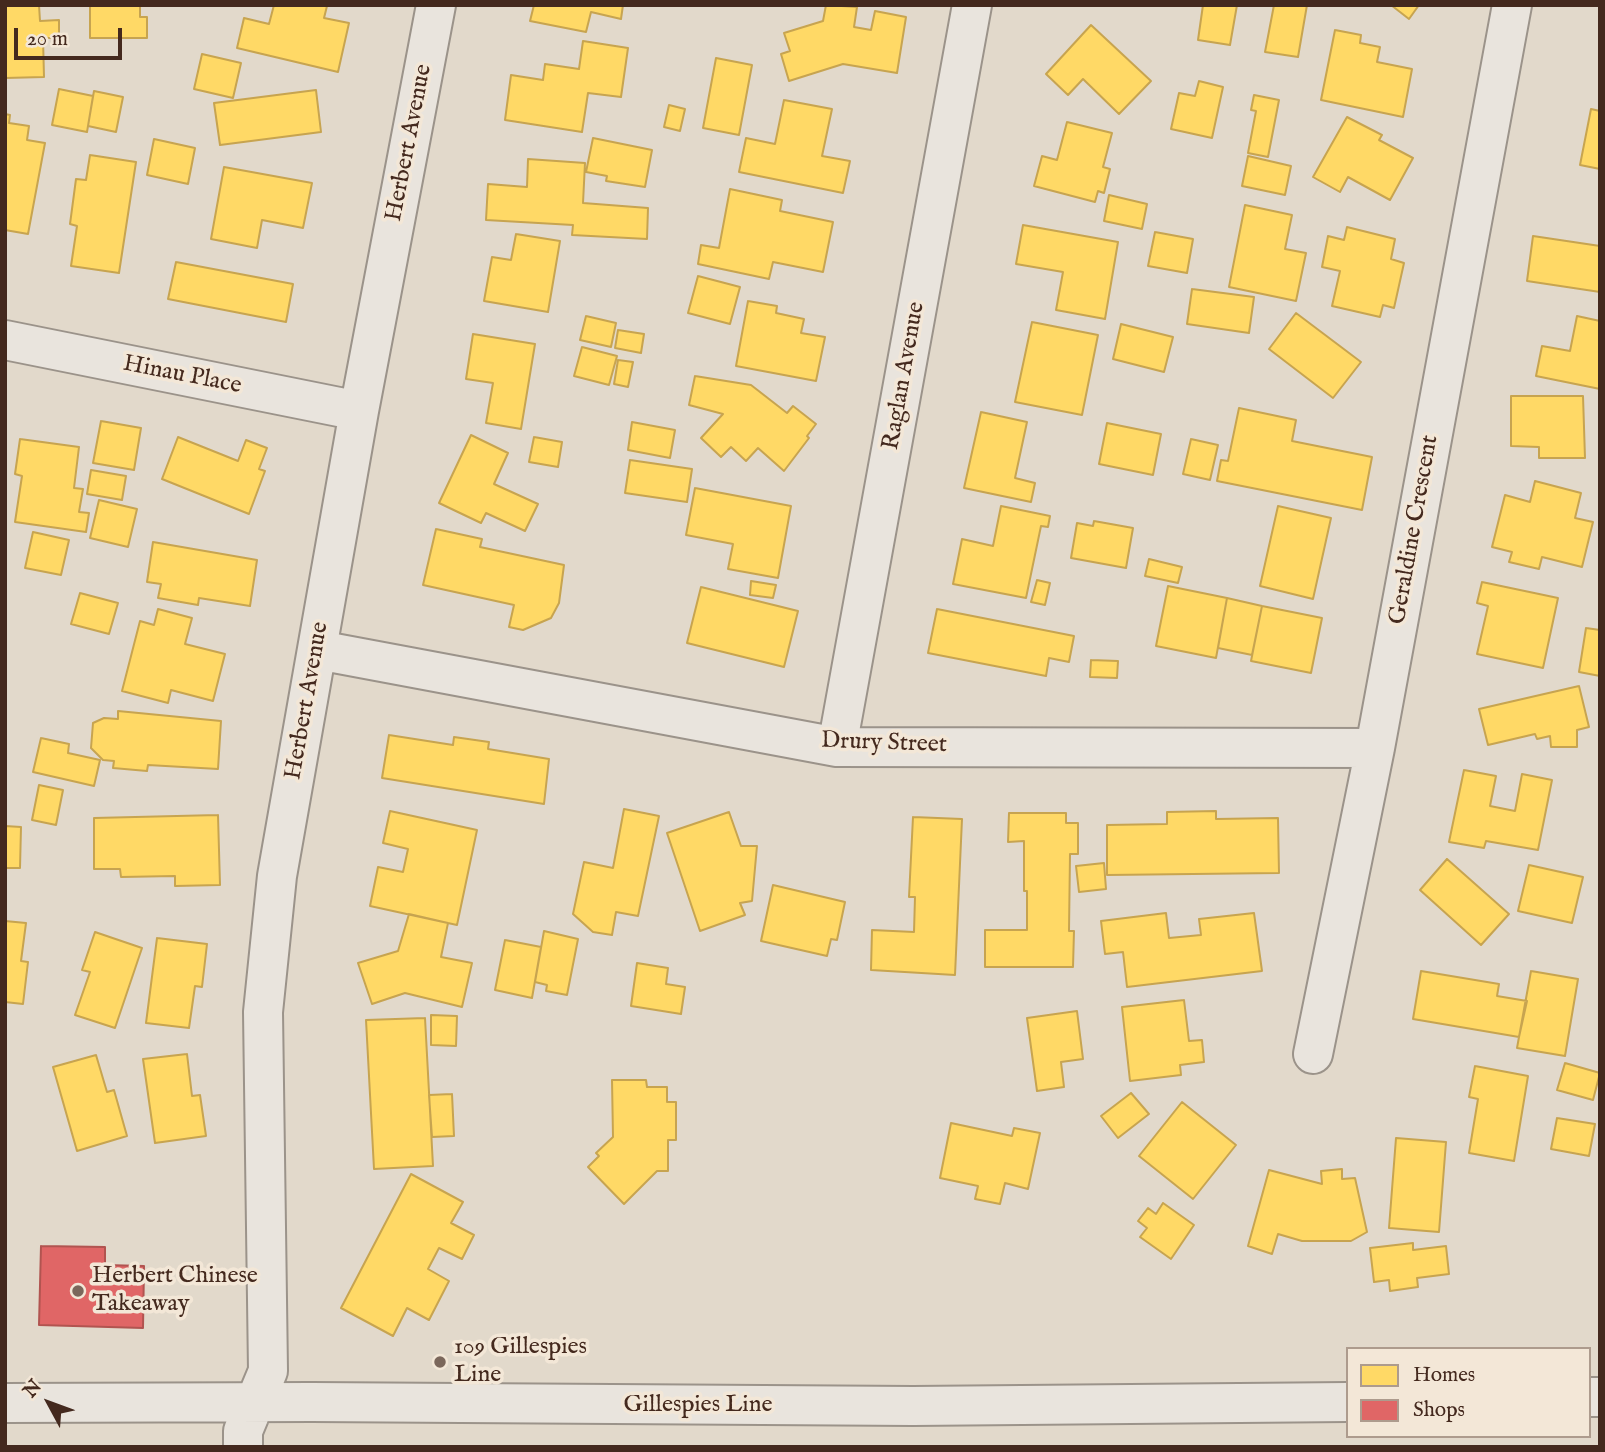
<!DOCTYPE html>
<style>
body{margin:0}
#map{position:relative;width:1605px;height:1452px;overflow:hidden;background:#e2d9cb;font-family:"IM FELL English",serif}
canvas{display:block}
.frame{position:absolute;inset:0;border:7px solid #44291e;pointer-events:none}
.legend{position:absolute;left:1346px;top:1347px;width:245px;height:91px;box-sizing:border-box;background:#f3e7d7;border:2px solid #ad9b8d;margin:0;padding:9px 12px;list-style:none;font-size:21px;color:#44291e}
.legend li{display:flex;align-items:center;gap:14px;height:35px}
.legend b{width:35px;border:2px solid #ad9b8d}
.north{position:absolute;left:14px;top:1368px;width:70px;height:70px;-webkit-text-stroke:5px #f3e7d7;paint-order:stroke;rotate:311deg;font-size:19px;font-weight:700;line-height:28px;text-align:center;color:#44291e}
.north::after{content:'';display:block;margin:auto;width:24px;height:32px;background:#44291e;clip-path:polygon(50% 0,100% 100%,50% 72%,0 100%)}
.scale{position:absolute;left:14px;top:28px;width:108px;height:32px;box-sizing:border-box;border:4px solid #44291e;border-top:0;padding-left:9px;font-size:21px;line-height:24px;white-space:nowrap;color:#44291e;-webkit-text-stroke:5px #f3e7d7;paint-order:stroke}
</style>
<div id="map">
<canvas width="1605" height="1452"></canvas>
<div class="frame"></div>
<ul class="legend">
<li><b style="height:19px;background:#ffd966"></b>Homes</li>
<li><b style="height:19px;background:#e06666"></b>Shops</li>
</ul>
<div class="north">N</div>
<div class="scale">20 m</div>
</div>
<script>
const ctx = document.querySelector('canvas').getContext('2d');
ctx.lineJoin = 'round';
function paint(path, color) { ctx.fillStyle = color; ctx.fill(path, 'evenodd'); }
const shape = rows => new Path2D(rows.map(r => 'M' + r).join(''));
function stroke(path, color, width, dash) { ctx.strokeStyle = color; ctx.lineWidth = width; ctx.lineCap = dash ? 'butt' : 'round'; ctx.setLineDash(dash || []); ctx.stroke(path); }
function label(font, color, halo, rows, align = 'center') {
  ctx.font = font + ' "IM FELL English",serif'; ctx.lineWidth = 7; ctx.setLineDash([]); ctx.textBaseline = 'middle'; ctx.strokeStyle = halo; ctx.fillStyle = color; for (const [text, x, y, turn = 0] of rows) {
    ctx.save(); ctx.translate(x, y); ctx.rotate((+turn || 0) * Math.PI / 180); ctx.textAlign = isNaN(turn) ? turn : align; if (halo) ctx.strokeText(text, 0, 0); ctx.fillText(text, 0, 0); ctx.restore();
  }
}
const homes = shape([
 [5,5,39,5,40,21,59,20,59,38,43,38,44,77,5,78,5,5],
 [90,5,140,5,140,17,147,17,147,38,90,38,90,5],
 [274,5,327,6,324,18,349,23,338,72,237,48,244,18,269,24,274,5],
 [534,5,623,5,621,19,591,12,586,32,530,21,534,5],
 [826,5,857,7,854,27,871,30,875,11,906,17,897,73,843,64,789,81,781,54,790,51,784,33,823,21,826,5],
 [1203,5,1237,5,1230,45,1198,40,1203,5],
 [1274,5,1307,5,1298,57,1265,52,1274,5],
 [1391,5,1419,5,1409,19,1391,5],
 [1091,25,1151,81,1119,114,1083,79,1068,95,1046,74,1091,25],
 [1335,30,1361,35,1360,43,1380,47,1377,62,1412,69,1403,117,1321,100,1335,30],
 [583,41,628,48,621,97,588,93,582,132,505,120,511,75,543,80,545,64,579,69,583,41],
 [202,54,241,63,233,98,194,89,202,54],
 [716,58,752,65,739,135,703,128,716,58],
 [1199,81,1223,87,1212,138,1171,129,1179,93,1195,96,1199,81],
 [59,89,93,96,87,132,52,125,59,89],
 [316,90,321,132,220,145,214,103,316,90],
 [94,91,123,97,116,132,88,126,94,91],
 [1254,95,1279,100,1268,157,1248,153,1256,111,1251,110,1254,95],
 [784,100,832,109,822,156,850,161,843,193,739,172,746,138,775,144,784,100],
 [669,105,685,109,680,131,664,127,669,105],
 [1591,109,1600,111,1600,169,1580,165,1591,109],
 [5,114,10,115,9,123,29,126,27,140,45,143,28,234,5,230,5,114],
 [1347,117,1382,135,1379,140,1413,158,1390,200,1348,177,1340,192,1313,177,1347,117],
 [1067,122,1112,133,1103,167,1110,169,1104,193,1098,191,1095,202,1034,186,1042,156,1057,160,1067,122],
 [593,138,652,150,645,187,606,181,607,176,586,172,593,138],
 [154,139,195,148,188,184,147,175,154,139],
 [90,155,136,162,119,273,71,266,77,226,70,224,76,179,86,180,90,155],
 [1248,156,1291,166,1285,195,1242,186,1248,156],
 [528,159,585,163,583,203,648,208,647,239,572,235,573,225,486,220,488,184,527,187,528,159],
 [224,167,312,183,303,228,262,220,257,248,211,239,224,167],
 [730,189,782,200,780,211,833,222,823,272,773,262,769,279,698,264,701,245,719,248,730,189],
 [1109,195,1147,204,1142,229,1104,221,1109,195],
 [1245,205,1292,215,1285,249,1306,253,1296,301,1229,287,1245,205],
 [1023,225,1118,242,1105,319,1056,310,1063,272,1016,264,1023,225],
 [1347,227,1395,239,1391,259,1404,263,1394,308,1383,305,1380,317,1332,306,1340,271,1322,267,1328,236,1344,240,1347,227],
 [1155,232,1193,239,1187,273,1148,266,1155,232],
 [516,234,560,241,548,312,484,301,492,257,511,260,516,234],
 [1533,236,1600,246,1600,292,1527,281,1533,236],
 [176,262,293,284,286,322,168,299,176,262],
 [698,276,740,287,730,324,688,313,698,276],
 [1192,289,1254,297,1249,333,1187,324,1192,289],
 [748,301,777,306,776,313,804,319,801,333,825,337,816,381,736,366,748,301],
 [1296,313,1361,362,1333,398,1269,349,1296,313],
 [586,316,616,323,611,347,580,340,586,316],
 [1577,316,1600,321,1600,389,1536,376,1542,346,1570,351,1577,316],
 [1032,322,1098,335,1082,415,1015,402,1032,322],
 [1121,324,1173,337,1164,372,1113,359,1121,324],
 [618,330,644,334,641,353,615,348,618,330],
 [473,334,535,344,521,429,486,423,493,383,466,379,473,334],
 [582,347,617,356,609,385,574,376,582,347],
 [618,360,633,362,628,387,614,384,618,360],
 [695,376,751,385,787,413,793,406,816,424,807,436,809,438,784,471,758,448,746,461,731,447,721,457,701,438,723,414,689,405,695,376],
 [1511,396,1583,396,1585,458,1539,458,1539,447,1511,446,1511,396],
 [1239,408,1296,420,1292,441,1372,457,1362,510,1217,481,1221,460,1228,461,1239,408],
 [981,412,1027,422,1015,478,1035,483,1031,502,964,488,981,412],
 [101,421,141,428,134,470,93,463,101,421],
 [632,422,675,430,670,458,628,450,632,422],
 [1107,423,1161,434,1153,475,1099,464,1107,423],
 [471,435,508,453,494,484,538,504,525,531,486,513,481,523,439,503,471,435],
 [178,437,238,461,246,440,267,448,259,469,265,471,249,514,162,479,178,437],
 [534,437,562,442,558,467,529,462,534,437],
 [20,439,79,447,74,488,83,489,79,512,89,513,86,532,15,522,22,476,15,474,20,439],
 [1191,439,1218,445,1210,480,1183,474,1191,439],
 [630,460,692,469,687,502,625,493,630,460],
 [91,470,126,476,122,500,87,494,91,470],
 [1535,481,1581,493,1575,518,1593,522,1582,567,1542,557,1539,569,1509,562,1512,552,1492,547,1505,495,1530,502,1535,481],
 [695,488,791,506,778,578,728,569,733,544,686,535,695,488],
 [99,500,137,509,128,547,90,538,99,500],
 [1001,506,1050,516,1048,527,1041,526,1026,598,953,584,962,539,993,546,1001,506],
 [1278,506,1331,518,1313,599,1260,586,1278,506],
 [1094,521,1133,528,1126,568,1071,558,1077,523,1093,526,1094,521],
 [436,529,482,539,480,547,564,565,559,603,551,618,523,630,509,627,514,605,423,585,436,529],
 [33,532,69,540,61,575,25,568,33,532],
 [153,542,257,560,250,606,199,598,198,605,158,598,161,584,147,582,153,542],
 [1149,559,1182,567,1178,583,1145,576,1149,559],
 [1037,580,1050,583,1045,605,1031,602,1037,580],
 [751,581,776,585,773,598,750,595,751,581],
 [1482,582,1558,598,1543,668,1477,654,1488,606,1477,603,1482,582],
 [1168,586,1227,598,1216,658,1156,646,1168,586],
 [701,587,798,611,784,667,687,643,701,587],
 [80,593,118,603,109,634,71,624,80,593],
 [1227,598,1262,606,1252,655,1218,648,1227,598],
 [1262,606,1322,618,1311,673,1251,661,1262,606],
 [158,609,192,618,185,644,225,654,213,701,171,690,168,703,122,691,140,621,154,625,158,609],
 [937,609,1074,636,1069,662,1049,658,1046,676,928,653,937,609],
 [1586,628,1600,630,1600,676,1579,672,1586,628],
 [1091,660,1118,661,1117,678,1090,677,1091,660],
 [1579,686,1589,727,1577,730,1577,747,1551,747,1550,736,1537,739,1535,734,1488,745,1479,709,1579,686],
 [118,711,221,721,218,769,148,765,147,771,113,768,114,761,103,760,91,748,93,723,104,718,118,719,118,711],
 [389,735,453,745,454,737,489,742,488,749,549,759,544,804,382,778,389,735],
 [41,738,69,744,68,753,100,760,94,786,33,772,41,738],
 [1464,770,1496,776,1490,806,1515,811,1522,774,1552,780,1538,850,1486,841,1484,848,1449,842,1464,770],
 [39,785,63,790,56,825,32,820,39,785],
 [624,809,659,816,638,916,616,912,612,935,593,932,573,914,584,862,613,868,624,809],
 [390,811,477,830,457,925,370,906,378,867,403,872,408,849,383,843,390,811],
 [1216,811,1216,819,1278,818,1279,873,1107,875,1107,825,1167,824,1167,812,1216,811],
 [729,812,741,846,757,846,752,901,740,903,745,915,700,931,667,833,729,812],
 [1009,813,1066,813,1066,823,1078,823,1078,854,1070,854,1069,931,1074,931,1073,967,985,967,985,930,1027,930,1027,891,1024,891,1024,841,1008,842,1009,813],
 [218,815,220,885,175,886,175,876,121,877,120,869,94,869,94,818,218,815],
 [913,817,962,819,955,975,871,970,872,930,914,932,915,897,909,897,913,817],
 [5,826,21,827,20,868,5,868,5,826],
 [1447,859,1509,914,1481,945,1420,890,1447,859],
 [1104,863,1106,889,1079,892,1076,866,1104,863],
 [1529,865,1583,877,1572,923,1518,911,1529,865],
 [773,885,845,902,837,940,831,939,827,956,761,941,773,885],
 [1166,913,1169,938,1201,935,1199,919,1254,913,1262,971,1127,987,1123,952,1105,954,1101,921,1166,913],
 [409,914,448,923,441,957,472,963,462,1007,405,993,372,1004,358,963,398,951,409,914],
 [5,921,26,923,21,961,28,962,23,1004,5,1002,5,921],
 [544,931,578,939,567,995,546,991,547,985,535,982,544,931],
 [95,932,142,948,115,1028,75,1015,90,972,82,970,95,932],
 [157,938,207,944,202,987,195,986,189,1028,146,1023,157,938],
 [505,940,541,947,532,998,495,990,505,940],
 [637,963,668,968,666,984,685,987,681,1014,631,1006,637,963],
 [1421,971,1499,984,1497,996,1527,1001,1519,1037,1413,1019,1421,971],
 [1531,971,1578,979,1565,1056,1517,1048,1531,971],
 [1184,1000,1189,1041,1202,1040,1204,1062,1180,1065,1181,1075,1130,1081,1122,1007,1184,1000],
 [1077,1011,1083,1059,1061,1062,1064,1087,1037,1091,1027,1018,1077,1011],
 [431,1015,457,1016,456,1046,431,1045,431,1015],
 [425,1018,433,1166,374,1169,366,1020,425,1018],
 [187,1054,192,1096,200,1095,206,1136,155,1143,143,1059,187,1054],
 [96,1055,107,1092,114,1090,127,1136,77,1151,53,1067,96,1055],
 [1565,1063,1600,1073,1593,1100,1557,1090,1565,1063],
 [1475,1066,1528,1076,1514,1161,1469,1153,1478,1099,1469,1097,1475,1066],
 [612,1080,646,1080,647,1087,667,1087,667,1102,676,1102,676,1140,668,1140,668,1171,657,1171,624,1204,588,1167,599,1156,596,1153,613,1137,612,1080],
 [1131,1093,1149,1114,1118,1138,1101,1116,1131,1093],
 [452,1094,454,1136,432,1137,429,1095,452,1094],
 [1182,1102,1236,1145,1193,1199,1139,1156,1182,1102],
 [1557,1118,1595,1124,1589,1156,1551,1149,1557,1118],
 [951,1123,1012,1136,1014,1128,1040,1133,1028,1189,1005,1183,1000,1204,975,1199,978,1186,940,1178,951,1123],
 [1396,1138,1446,1142,1439,1232,1389,1228,1396,1138],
 [1342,1169,1342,1179,1355,1178,1367,1232,1351,1241,1302,1241,1278,1234,1272,1254,1248,1246,1269,1170,1322,1184,1321,1171,1342,1169],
 [411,1174,463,1202,451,1223,474,1235,462,1259,439,1248,428,1269,449,1281,429,1320,407,1308,393,1336,341,1308,411,1174],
 [1163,1203,1194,1225,1171,1259,1140,1237,1147,1228,1138,1221,1148,1208,1156,1214,1163,1203],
 [1413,1243,1413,1250,1446,1246,1449,1274,1417,1278,1418,1287,1390,1291,1389,1280,1374,1282,1370,1248,1413,1243]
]);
paint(homes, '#ffd966');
stroke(homes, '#c7a450', 2);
const shops = shape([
 [41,1246,105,1247,105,1265,144,1266,143,1328,39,1325,41,1246]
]);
paint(shops, '#e06666');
stroke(shops, '#b15450', 2);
const minor = shape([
 [5,340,359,411],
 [318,650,837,747,1375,748],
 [837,747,972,5],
 [1313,1054,1375,748,1512,5],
 [1589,1397,1600,1397],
 [5,1403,312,1402,913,1406,1348,1402],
 [243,1447,243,1431,268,1371,263,1012,277,876,359,411,436,5]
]);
stroke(minor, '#9b938a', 42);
stroke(minor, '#e9e4dd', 38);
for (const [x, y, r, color] of [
 [78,1291,7,"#7b675b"],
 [440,1362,7,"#7b675b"]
]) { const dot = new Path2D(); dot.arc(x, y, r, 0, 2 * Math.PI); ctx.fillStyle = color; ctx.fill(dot); stroke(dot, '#f3e7d7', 2.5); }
label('24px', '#44291e', '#f3e7d7', [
 ["Herbert Avenue",410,143,-79],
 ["Hinau Place",182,376,11],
 ["Raglan Avenue",905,376,-80],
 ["Geraldine Crescent",1415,530,-80],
 ["Herbert Avenue",308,701,-80],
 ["Drury Street",884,744,2],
 ["Gillespies Line",698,1406]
]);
label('24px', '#44291e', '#f3e7d7', [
 ["Herbert Chinese",92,1277],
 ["Takeaway",92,1305],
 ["109 Gillespies",454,1348],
 ["Line",454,1376]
], 'left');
</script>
